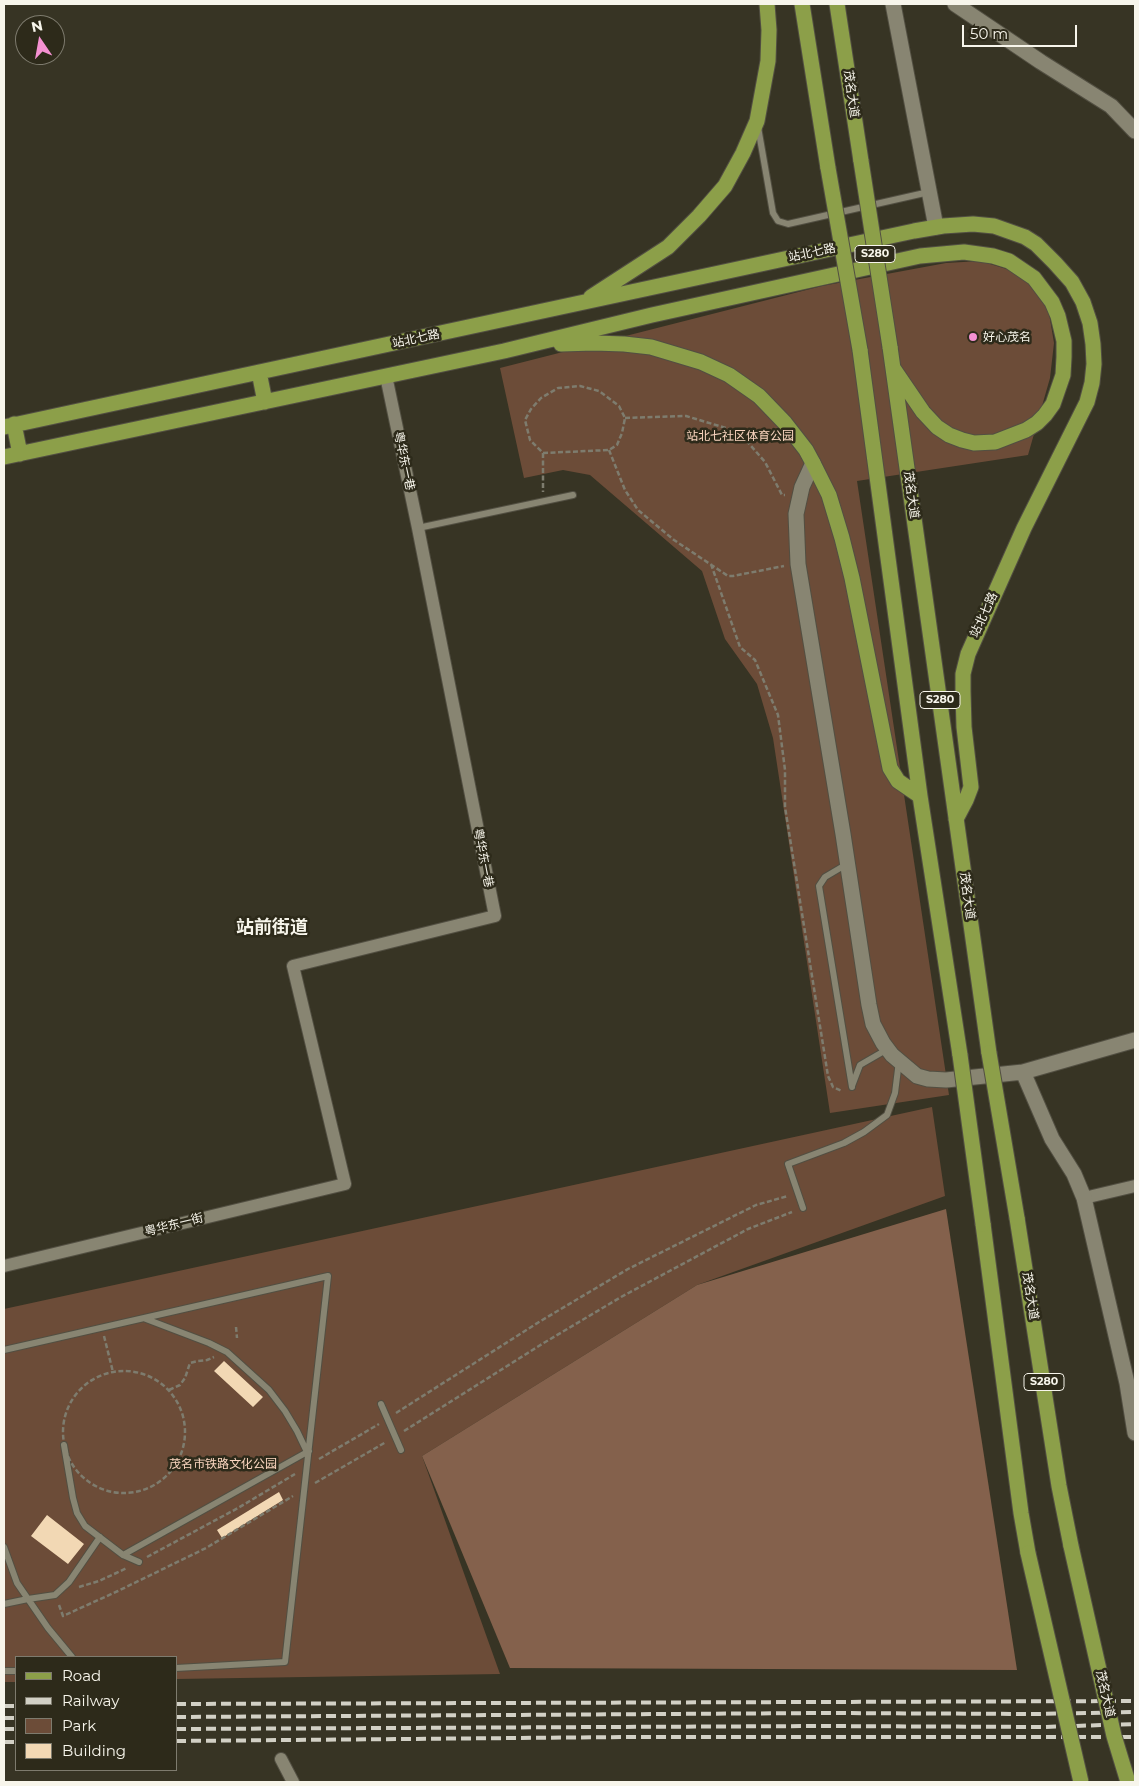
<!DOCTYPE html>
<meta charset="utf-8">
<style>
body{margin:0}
#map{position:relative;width:1139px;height:1786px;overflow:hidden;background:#373424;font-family:Montserrat,sans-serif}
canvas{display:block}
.frame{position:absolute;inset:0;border:5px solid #f7f5eb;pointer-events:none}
.legend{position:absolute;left:15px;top:1656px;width:162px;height:115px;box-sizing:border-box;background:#2d2a1a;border:1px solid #7e7b6e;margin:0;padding:6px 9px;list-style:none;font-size:15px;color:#f7f5eb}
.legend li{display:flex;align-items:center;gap:10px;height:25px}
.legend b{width:25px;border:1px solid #7e7b6e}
.north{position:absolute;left:15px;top:15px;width:50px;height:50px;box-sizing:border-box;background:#2d2a1a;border:1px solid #7e7b6e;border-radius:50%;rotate:348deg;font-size:14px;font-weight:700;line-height:20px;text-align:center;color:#f7f5eb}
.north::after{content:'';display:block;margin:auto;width:18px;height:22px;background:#f591d2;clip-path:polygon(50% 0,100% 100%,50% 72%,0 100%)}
.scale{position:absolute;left:962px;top:25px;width:115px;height:22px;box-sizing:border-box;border:2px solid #f7f5eb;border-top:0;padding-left:6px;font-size:15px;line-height:18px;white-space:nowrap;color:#f7f5eb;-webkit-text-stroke:4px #2d2a1a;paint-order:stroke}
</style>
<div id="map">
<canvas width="1139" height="1786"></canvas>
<div class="frame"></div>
<ul class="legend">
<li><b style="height:6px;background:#8c9f49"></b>Road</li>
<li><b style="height:6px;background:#d2d0c5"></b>Railway</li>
<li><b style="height:14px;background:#6c4c38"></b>Park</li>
<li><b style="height:14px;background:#f2d8b4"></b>Building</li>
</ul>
<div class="north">N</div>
<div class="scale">50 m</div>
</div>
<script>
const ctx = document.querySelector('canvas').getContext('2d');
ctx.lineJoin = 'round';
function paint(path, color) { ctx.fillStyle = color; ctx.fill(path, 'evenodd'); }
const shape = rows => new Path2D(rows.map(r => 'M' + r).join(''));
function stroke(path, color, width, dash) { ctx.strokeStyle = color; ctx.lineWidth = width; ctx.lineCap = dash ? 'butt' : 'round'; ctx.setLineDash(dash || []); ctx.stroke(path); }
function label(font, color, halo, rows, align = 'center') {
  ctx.font = font + ' Montserrat,"Noto Sans SC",sans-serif'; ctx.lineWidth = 5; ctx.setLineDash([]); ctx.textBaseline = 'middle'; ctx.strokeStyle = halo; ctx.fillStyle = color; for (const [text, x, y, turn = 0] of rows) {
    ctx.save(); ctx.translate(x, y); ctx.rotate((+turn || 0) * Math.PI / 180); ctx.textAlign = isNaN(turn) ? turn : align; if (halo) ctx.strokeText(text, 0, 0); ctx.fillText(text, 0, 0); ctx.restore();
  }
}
paint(shape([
 [980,261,1010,270,1038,290,1049,313,1054,343,1050,378,1028,455,857,481,949,1095,830,1113,773,738,757,684,725,639,702,571,590,475,563,470,524,478,500,368,822,286,946,263],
 [932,1107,945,1196,697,1285,422,1456,500,1674,176,1679,176,1657,16,1657,16,1682,4,1682,4,1309]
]), '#6c4c38');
paint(shape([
 [946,1209,1017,1670,510,1668,422,1456,697,1285]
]), '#84614c');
paint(shape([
 [224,1361,263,1397,253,1407,214,1371],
 [279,1492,283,1500,222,1538,217,1530],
 [47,1515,84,1544,68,1564,31,1536]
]), '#f2d8b4');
const lane = shape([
 [758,127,773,213,778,221,788,224,929,192],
 [418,528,573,495],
 [847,864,825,877,819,886,852,1087],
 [852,1086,860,1065,886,1050],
 [803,1208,788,1164,844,1143,864,1132,887,1115,895,1093,899,1061],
 [146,1319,209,1343,227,1352,269,1390,285,1411,297,1431,307,1452],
 [4,1350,328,1276,285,1662,176,1668],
 [381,1404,401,1450],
 [64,1445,73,1498,77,1513,85,1526,123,1555,139,1562],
 [4,1547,17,1583,48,1628,72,1657],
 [123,1555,309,1451],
 [4,1604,28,1599,55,1595,69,1582,100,1537],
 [4,1671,16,1671]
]);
const street = shape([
 [1084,1198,1135,1186],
 [4,1266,345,1184,293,966,495,916,418,528,386,376],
 [281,1759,293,1782]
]);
const secondary = shape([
 [893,4,936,227],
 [955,4,1041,62,1111,106,1135,131],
 [813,463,802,487,796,514,798,564,843,834,869,1005,873,1024,883,1043,892,1055,917,1076,928,1079,946,1080,1023,1072,1135,1040],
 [1023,1072,1052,1139,1074,1174,1084,1198,1127,1383,1135,1433]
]);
const primary = shape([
 [802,4,828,168],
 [837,4,861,161],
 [591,297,668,247,699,216,725,186,743,153,757,121,768,61,769,30,767,4],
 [561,344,594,343,624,344,651,347,701,362,729,375,759,396,785,423,806,450,813,463,829,495,842,538,852,578,890,768,898,781,920,796],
 [890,347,989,1053],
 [860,350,920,796,960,1055],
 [259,372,265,402],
 [14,424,20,454],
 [4,427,914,231,943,226,973,224,994,226,1025,237,1036,244,1055,263,1072,282,1083,302,1090,323,1093,344,1094,364,1092,383,1087,402,1024,528,968,654,963,674,963,691,964,727,971,787,966,800,956,819],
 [4,457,504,351,652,315,920,256,964,252,993,256,1009,261,1034,278,1052,302,1058,316,1064,341,1064,357,1063,375,1053,404,1045,415,1037,423,1026,430,995,442,974,443,962,440,949,435,937,427,923,412,893,368],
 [1017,1218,1059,1486,1071,1546],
 [983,1224,1021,1513,1028,1553]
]);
stroke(lane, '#524f42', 8);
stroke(street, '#524f42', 14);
stroke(secondary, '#524f42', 17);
stroke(primary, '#524f42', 17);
stroke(shape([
 [625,418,686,416,739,432,765,462,782,495,785,495],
 [609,450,625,490,638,510,674,540,728,576,733,576,784,566],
 [543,453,609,450,617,445,622,433,625,418,619,406,599,391,580,386,558,388,541,398,531,409,525,420,530,440,543,453,543,492],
 [711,564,740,647,755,660,778,715,785,770,785,807,828,1076,833,1087,842,1091],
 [236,1327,237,1338],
 [104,1336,113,1372],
 '63 1432a61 61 0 1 1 122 0a61 61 0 1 1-122 0Z',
 [169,1390,180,1385,185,1378,190,1363,198,1361,207,1360,214,1357],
 [396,1413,539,1322,628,1269,756,1205,788,1196],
 [404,1431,542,1344,621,1297,748,1229,792,1212],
 [319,1459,379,1424],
 [315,1483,386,1442],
 [147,1557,238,1508,295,1474],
 [79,1587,99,1581,127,1568],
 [59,1605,63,1616,118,1591,206,1548,293,1496]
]), '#7e7c6e', 2.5, [5, 2.5]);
stroke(lane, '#888572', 6);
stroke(street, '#888572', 12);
stroke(secondary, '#888572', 15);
stroke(primary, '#8c9f49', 15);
stroke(shape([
 [176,1704,1135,1701],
 [4,1706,16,1706],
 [176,1717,826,1713,1037,1714,1135,1712],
 [4,1718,16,1718],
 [4,1729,16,1729],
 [176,1729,823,1726,1043,1727,1135,1724],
 [176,1741,629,1737,1135,1737],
 [4,1742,16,1742]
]), '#d2d0c5', 4, [10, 5]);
const primaryBridge = shape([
 [861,161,890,347],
 [828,168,860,350],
 [989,1053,1017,1218],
 [960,1055,983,1224],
 [1071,1546,1114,1736,1128,1782],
 [1028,1553,1081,1782]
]);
stroke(primaryBridge, '#524f42', 17, []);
stroke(primaryBridge, '#8c9f49', 15);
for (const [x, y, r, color] of [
 [973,337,5,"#f591d2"]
]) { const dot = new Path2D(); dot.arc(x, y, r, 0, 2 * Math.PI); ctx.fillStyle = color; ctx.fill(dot); stroke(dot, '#2d2a1a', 2); }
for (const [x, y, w] of [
 [875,254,40],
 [940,700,40],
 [1044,1382,40]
]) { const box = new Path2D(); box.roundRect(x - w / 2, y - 8.5, w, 17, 4); ctx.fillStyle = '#2d2a1a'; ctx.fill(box); stroke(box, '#f7f5eb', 1); }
label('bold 11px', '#f7f5eb', null, [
 ["S280",875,254],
 ["S280",940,700],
 ["S280",1044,1382]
]);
label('12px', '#f7f5eb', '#2d2a1a', [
 ["茂名大道",851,94,82],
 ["站北七路",812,253,-12],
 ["站北七路",416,339,-12],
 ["粤华东一巷",404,461,78],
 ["茂名大道",911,495,82],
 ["站北七路",984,615,-65],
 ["粤华东一巷",483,858,79],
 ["茂名大道",967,896,82],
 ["粤华东一街",174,1225,-14],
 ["茂名大道",1030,1296,81],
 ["茂名大道",1105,1694,77]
]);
label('12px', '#f7f5eb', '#2d2a1a', [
 ["好心茂名",983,337]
], 'left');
label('12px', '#fbd6c0', '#2d2a1a', [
 ["站北七社区体育公园",740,436],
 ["茂名市铁路文化公园",223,1464]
]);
label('bold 18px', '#f7f5eb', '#2d2a1a', [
 ["站前街道",272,928]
]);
</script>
